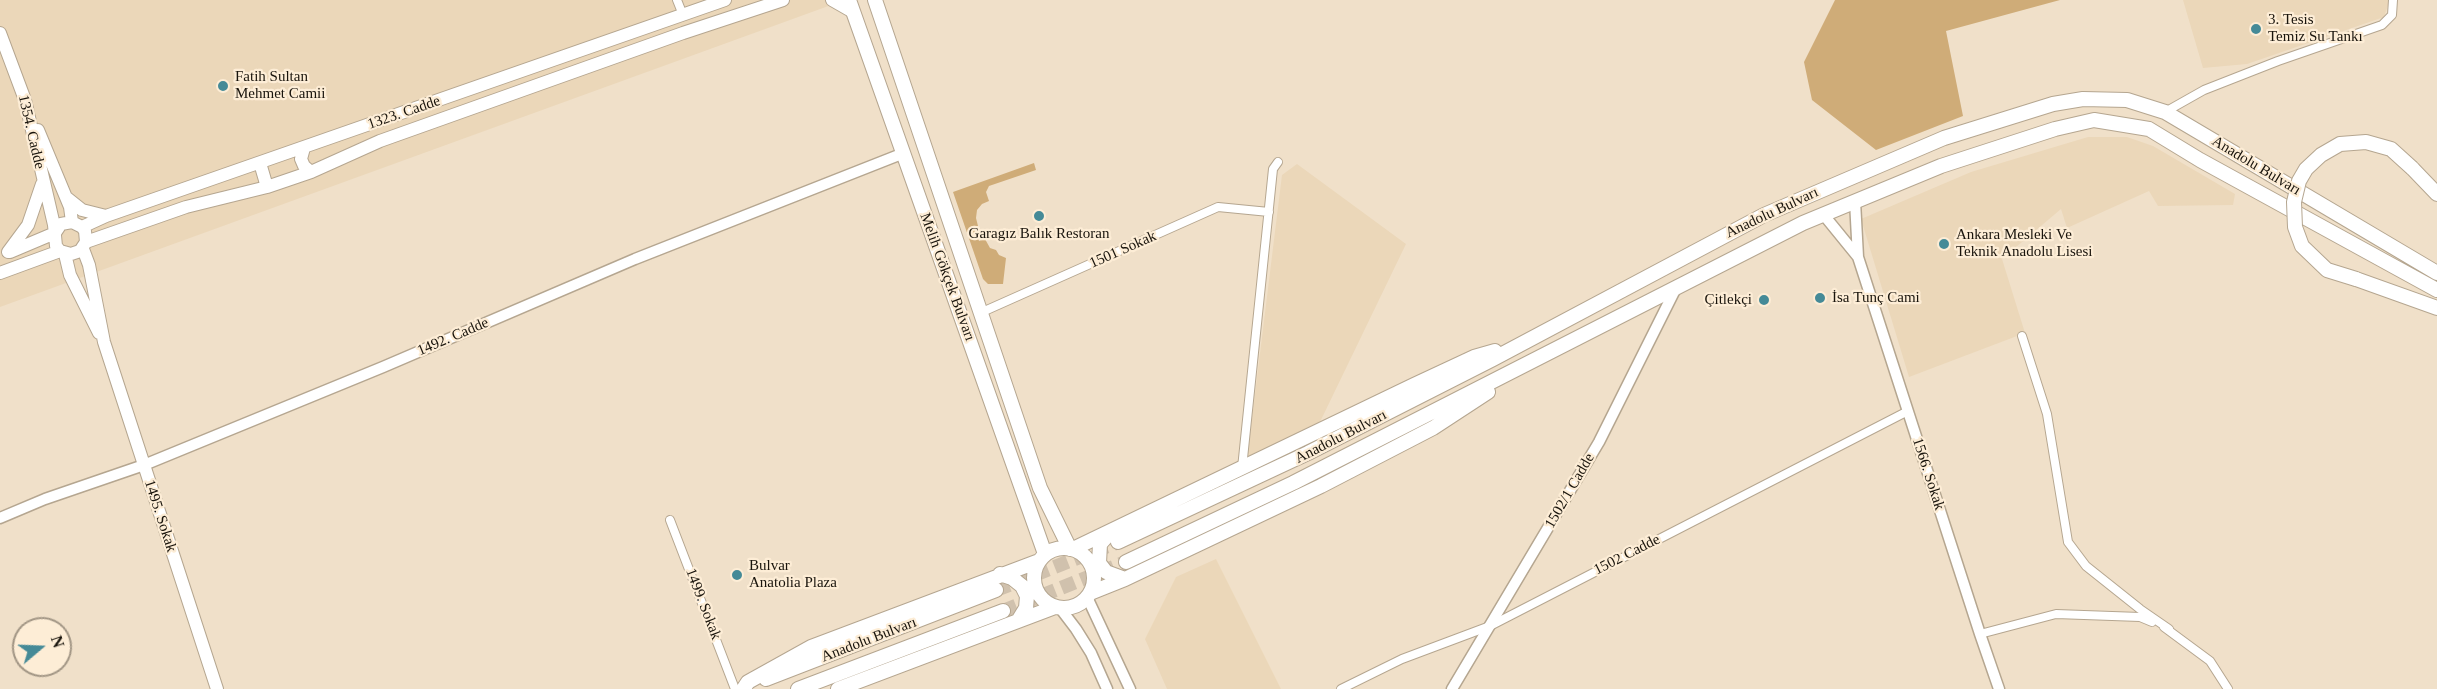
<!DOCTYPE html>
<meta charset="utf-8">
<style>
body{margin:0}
#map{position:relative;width:2437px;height:689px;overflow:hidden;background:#f0e0c9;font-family:"Times New Roman",serif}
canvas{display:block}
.north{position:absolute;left:12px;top:617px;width:60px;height:60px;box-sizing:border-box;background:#fdedd6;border:2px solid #a29685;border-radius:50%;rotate:71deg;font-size:16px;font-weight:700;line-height:24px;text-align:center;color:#19140c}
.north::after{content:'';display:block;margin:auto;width:21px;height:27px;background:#458a97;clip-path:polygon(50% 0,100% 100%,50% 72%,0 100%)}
</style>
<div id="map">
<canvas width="2437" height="689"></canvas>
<div class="north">N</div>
</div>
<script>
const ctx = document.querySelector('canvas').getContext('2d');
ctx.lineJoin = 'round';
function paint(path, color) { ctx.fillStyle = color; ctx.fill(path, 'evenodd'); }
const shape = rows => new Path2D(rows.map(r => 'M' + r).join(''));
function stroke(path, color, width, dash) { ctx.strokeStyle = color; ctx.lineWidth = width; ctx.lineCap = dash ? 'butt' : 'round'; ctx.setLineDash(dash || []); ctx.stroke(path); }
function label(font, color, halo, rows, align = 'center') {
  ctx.font = font + ' "Times New Roman",serif'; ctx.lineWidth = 4.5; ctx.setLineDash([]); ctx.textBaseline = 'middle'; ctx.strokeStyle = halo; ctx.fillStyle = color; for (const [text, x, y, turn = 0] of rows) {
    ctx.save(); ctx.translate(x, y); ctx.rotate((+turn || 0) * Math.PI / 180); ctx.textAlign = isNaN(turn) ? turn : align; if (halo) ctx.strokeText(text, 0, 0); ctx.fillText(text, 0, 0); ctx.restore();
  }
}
paint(shape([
 [0,0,845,0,0,307],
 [2183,0,2388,0,2389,2,2384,17,2247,64,2203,68],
 [2088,137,2127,137,2153,146,2235,194,2233,205,2158,206,2149,191,2067,228,2061,209,2002,259,2025,333,1909,377,1861,219,1971,172],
 [1297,164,1406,244,1319,424,1247,459,1282,175],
 [1216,559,1281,689,1167,689,1145,639,1176,577]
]), '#ebd7b9');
paint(shape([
 [1835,0,2060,0,1946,31,1963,116,1876,150,1812,100,1804,62],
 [1034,163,1036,170,989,186,986,192,989,201,982,204,977,210,976,218,978,226,975,228,979,241,985,239,990,248,996,250,999,255,1006,258,1003,284,988,284,983,279,953,192]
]), '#cfac78');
stroke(shape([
 [996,590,1118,542],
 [1003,611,1126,562]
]), '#d0c1ad', 14, [14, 7]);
const minor = shape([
 [677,0,683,15],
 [2165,112,2204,90,2278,61,2382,25,2392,15,2393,0],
 [980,313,1218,207,1269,212],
 [2022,336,2047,414,2068,542,2086,566,2140,609,2169,629],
 [1242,468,1273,169,1278,162],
 [670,520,735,689],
 [2164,627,2210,661,2228,689],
 [1980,634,2056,614,2140,617,2152,622],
 [1341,689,1402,659,1490,626,1908,411]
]);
const tertiary = shape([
 [1855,201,1858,257,1980,634,1999,689],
 [1823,214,1858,257],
 [0,518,45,499,144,465,383,367,635,259,904,153],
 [1087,597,1130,689],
 [1060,608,1076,629,1091,653,1107,689],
 [1452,689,1599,442,1677,286]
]);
const secondary = shape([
 [832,0,853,12],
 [0,33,25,100,54,225,56,246,60,251,71,254,80,251,86,242,85,231,82,227,72,222,61,224,55,233],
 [38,130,70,207,72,222],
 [304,148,301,159,304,166,311,172],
 [260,163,267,187],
 [67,198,82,210,106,216],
 [82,227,106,216,725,0],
 [86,242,186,207,267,187,311,172,380,141,683,33,783,0],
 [83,249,89,265,104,342,217,689],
 [8,252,28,225,42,184],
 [10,252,55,233],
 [65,254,70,275,99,333],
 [0,273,60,251]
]);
const primary = shape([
 [849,0,1045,554],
 [875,0,1040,488,1070,549],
 [2412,168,2437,194],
 [2356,279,2437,308],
 [1109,534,1100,544,1099,563,1106,572,1125,579],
 [1118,542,1308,453,1493,359,1764,215,1944,138,2053,104,2083,99,2127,100,2165,112,2437,273],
 '1034 578a30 30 0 1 1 60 0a30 30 0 1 1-60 0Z',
 [1073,549,1414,385,1474,357,1495,351],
 [1126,562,1293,483,1803,223,1941,166,2055,129,2094,120,2149,129,2200,160,2437,290],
 [1000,574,1012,578,1022,586,1027,596,1026,608,1018,621],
 [1090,593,1125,579,1321,486,1433,428,1488,392],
 [766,679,996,590],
 [744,688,748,682,811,647,1039,561],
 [798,689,1003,611],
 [838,689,1055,607]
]);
stroke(minor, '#b5a690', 10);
stroke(tertiary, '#b5a690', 13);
stroke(secondary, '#b5a690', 14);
stroke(primary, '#b5a690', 16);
stroke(minor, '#fff', 8);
stroke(tertiary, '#fff', 10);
stroke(secondary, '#fff', 12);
stroke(primary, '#fff', 14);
const primaryBridge = shape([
 [2356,279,2327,270,2302,246,2295,227,2294,202,2299,181,2306,169,2321,155,2340,144,2366,142,2391,149,2412,168]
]);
stroke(primaryBridge, '#b5a690', 16, []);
stroke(primaryBridge, '#fff', 14);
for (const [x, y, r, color] of [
 [2256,29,6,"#458a97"],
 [223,86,6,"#458a97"],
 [1039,216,6,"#458a97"],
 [1944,244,6,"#458a97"],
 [1820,298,6,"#458a97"],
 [1764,300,6,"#458a97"],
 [737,575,6,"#458a97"]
]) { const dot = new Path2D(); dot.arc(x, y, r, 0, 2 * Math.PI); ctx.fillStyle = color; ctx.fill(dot); stroke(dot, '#fdedd6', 2); }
label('15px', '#19140c', '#fdedd6', [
 ["3. Tesis",2268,20],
 ["Temiz Su Tankı",2268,37],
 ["Fatih Sultan",235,77],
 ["Mehmet Camii",235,94],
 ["Garagız Balık Restoran",1039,234,"center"],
 ["Ankara Mesleki Ve",1956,235],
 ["Teknik Anadolu Lisesi",1956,252],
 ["İsa Tunç Cami",1832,298],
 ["Çitlekçi",1752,300,"right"],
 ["Bulvar",749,566],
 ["Anatolia Plaza",749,583]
], 'left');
label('15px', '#19140c', '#fdedd6', [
 ["1323. Cadde",404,113,-19],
 ["1354. Cadde",31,132,77],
 ["Anadolu Bulvarı",2256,166,31],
 ["Anadolu Bulvarı",1772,213,-25],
 ["1501 Sokak",1123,250,-24],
 ["Melih Gökçek Bulvarı",947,277,70],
 ["1492. Cadde",453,337,-23],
 ["Anadolu Bulvarı",1341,437,-27],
 ["1566. Sokak",1928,474,72],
 ["1502/1 Cadde",1570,491,-60],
 ["1495. Sokak",160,516,72],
 ["1502 Cadde",1627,555,-27],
 ["1499. Sokak",703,604,69],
 ["Anadolu Bulvarı",869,640,-21]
]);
</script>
